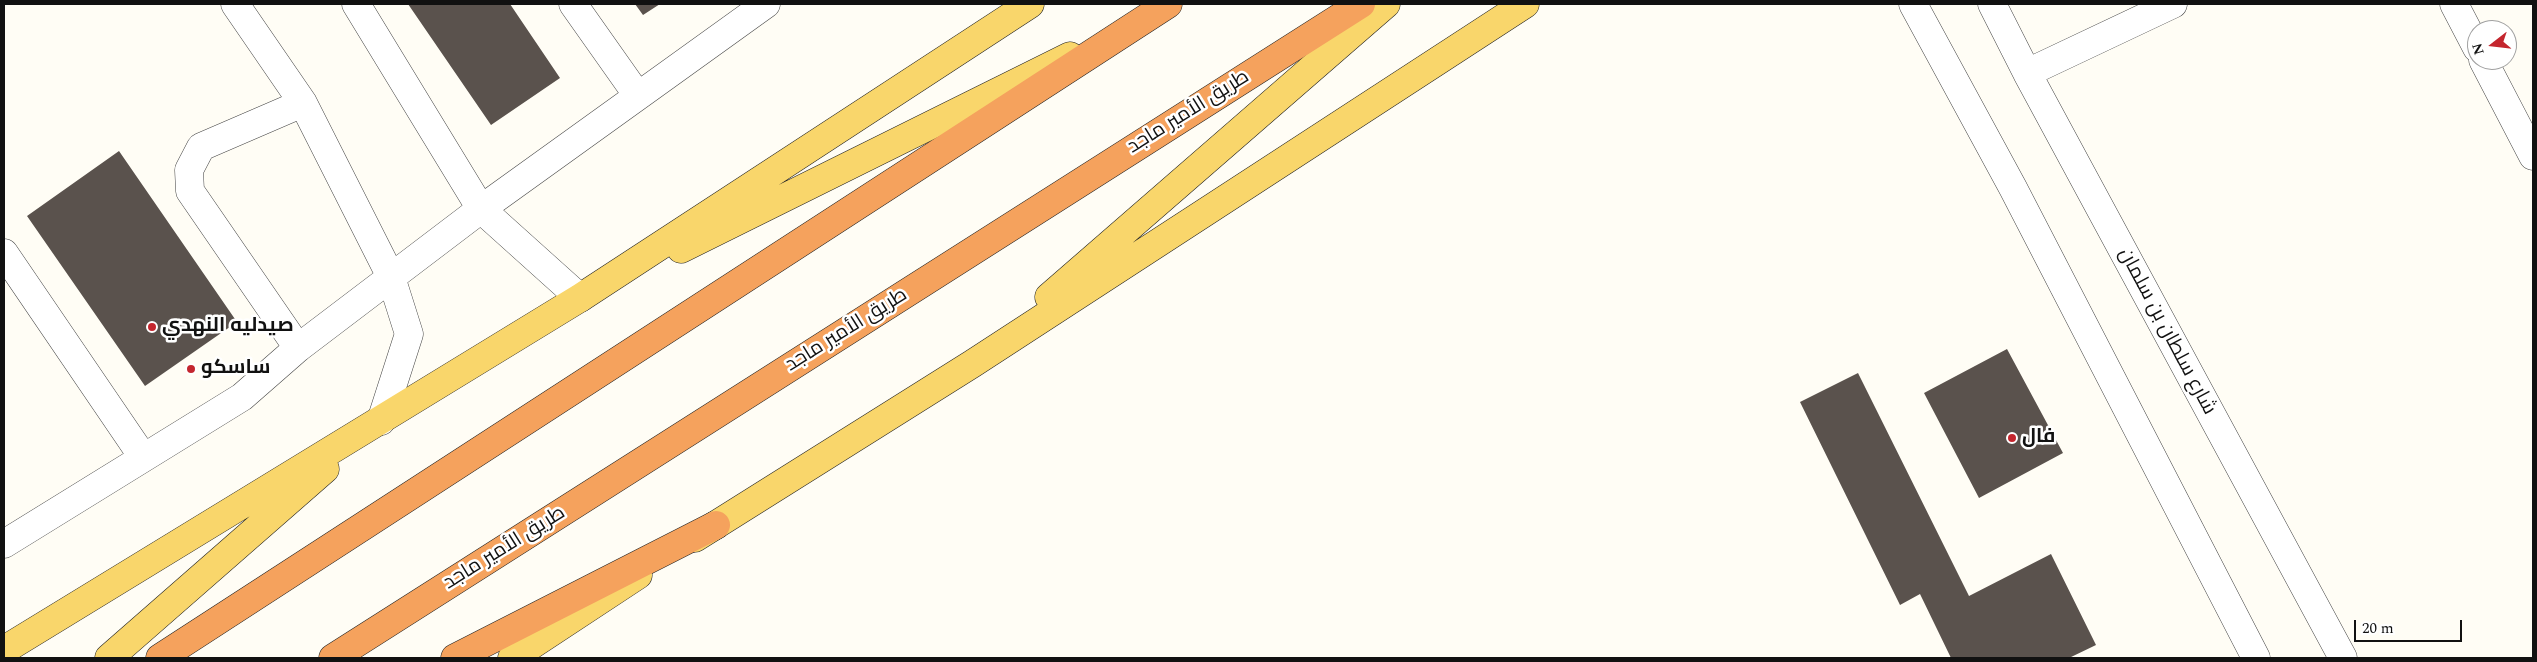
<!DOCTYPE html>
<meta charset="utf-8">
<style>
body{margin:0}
#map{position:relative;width:2537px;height:662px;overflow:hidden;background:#fffdf5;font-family:Spectral,serif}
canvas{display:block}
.frame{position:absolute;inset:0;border:5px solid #111;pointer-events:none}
.north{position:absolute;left:2467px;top:20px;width:50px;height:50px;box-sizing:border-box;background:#fff;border:1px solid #a0a0a0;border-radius:50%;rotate:254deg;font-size:14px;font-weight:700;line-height:20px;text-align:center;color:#111}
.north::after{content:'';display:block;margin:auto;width:18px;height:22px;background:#c4262e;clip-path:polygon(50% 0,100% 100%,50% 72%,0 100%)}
.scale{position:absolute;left:2354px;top:620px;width:108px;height:22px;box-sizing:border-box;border:2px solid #111;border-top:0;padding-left:6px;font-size:15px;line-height:18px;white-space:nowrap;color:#111;-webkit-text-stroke:4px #fff;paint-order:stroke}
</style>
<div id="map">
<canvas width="2537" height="662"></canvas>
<div class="frame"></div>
<div class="north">N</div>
<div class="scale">20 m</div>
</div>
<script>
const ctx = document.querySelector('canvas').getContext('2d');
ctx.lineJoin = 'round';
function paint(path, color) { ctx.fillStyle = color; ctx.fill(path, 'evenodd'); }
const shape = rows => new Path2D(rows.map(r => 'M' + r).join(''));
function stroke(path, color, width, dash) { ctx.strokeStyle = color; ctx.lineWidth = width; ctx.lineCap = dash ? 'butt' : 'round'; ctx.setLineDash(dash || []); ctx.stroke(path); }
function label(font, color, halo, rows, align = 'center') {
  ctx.font = font + ' Spectral,Cairo,serif'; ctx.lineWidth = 5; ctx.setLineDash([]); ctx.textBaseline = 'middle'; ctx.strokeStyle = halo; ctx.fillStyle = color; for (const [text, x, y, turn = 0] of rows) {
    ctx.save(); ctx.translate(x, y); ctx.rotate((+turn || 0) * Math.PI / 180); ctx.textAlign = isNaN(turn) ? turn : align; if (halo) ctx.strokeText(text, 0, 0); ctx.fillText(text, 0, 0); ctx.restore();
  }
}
paint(shape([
 [408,4,510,4,560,78,491,125],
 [635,4,660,4,643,15],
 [119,151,237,322,145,386,27,216],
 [2007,349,2063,453,1979,498,1924,393],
 [1858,373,1969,596,2051,554,2096,645,2069,658,1951,658,1920,594,1900,605,1800,402]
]), '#5a524d');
const minor = shape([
 [235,4,303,103,391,277,409,334,381,421],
 [356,4,481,209,580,298],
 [573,4,638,96],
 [1913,4,2013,188,2256,658],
 [1992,4,2027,73,2343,658],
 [2454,4,2477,48],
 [2483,60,2533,156],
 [2027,73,2173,4],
 [4,253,143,457],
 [298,348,190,191,189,170,201,147,303,103],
 [4,544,242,397,298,348,481,209,766,4]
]);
const major = shape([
 [681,249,1070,56],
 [1049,297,1386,4],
 [695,538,972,364,1525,4],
 [4,650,580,298,1030,4],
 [109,658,325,469],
 [512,658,638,575]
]);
const highway = shape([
 [160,658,1168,4],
 [333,658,1361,4],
 [455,658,716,525]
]);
stroke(minor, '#444', 29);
stroke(major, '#222', 29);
stroke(highway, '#222', 29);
stroke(minor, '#fff', 28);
stroke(major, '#f9d66b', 28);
stroke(highway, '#f5a25d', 28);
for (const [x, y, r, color] of [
 [152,327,5,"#c4262e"],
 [191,369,5,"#c4262e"],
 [2012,438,5,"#c4262e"]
]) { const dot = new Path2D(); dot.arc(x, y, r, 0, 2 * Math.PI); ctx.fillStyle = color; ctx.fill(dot); stroke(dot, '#fff', 2); }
label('20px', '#111', '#fff', [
 ["طريق الأمير ماجد",1189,113,-32],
 ["طريق الأمير ماجد",847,331,-32],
 ["شارع سلطان بن سلمان",2166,332,62],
 ["طريق الأمير ماجد",505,549,-32]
]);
label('bold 20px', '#111', '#fff', [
 ["صيدليه النهدي",162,327],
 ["ساسكو",201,369],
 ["فال",2022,438]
], 'left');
</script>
